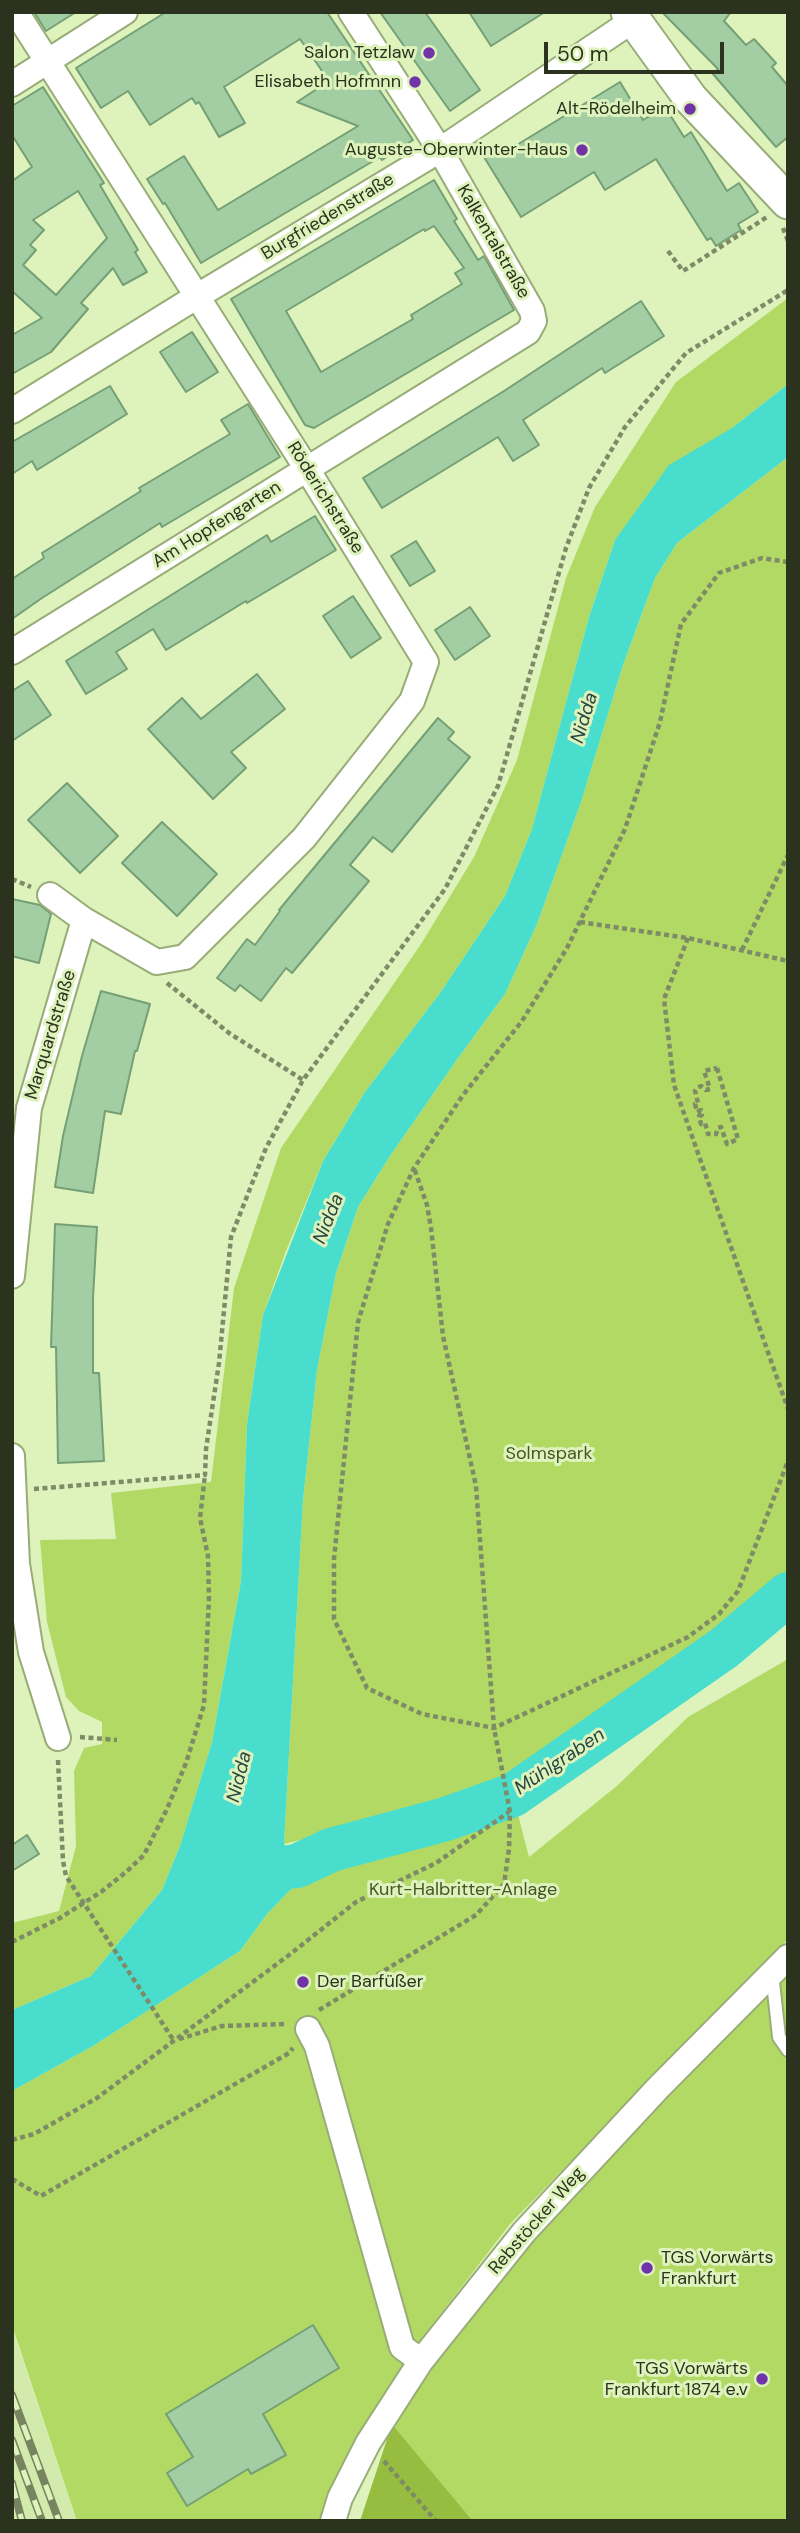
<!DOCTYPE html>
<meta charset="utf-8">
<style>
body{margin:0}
#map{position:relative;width:800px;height:2533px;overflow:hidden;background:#def3bc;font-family:"DM Sans",sans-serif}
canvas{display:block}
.frame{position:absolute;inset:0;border:14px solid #2b331e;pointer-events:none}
.scale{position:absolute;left:544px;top:42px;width:180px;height:32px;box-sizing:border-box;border:4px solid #2b331e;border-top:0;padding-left:9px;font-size:21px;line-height:24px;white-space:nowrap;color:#2b331e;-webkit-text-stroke:5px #def3bc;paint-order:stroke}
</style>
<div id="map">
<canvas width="800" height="2533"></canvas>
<div class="frame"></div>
<div class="scale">50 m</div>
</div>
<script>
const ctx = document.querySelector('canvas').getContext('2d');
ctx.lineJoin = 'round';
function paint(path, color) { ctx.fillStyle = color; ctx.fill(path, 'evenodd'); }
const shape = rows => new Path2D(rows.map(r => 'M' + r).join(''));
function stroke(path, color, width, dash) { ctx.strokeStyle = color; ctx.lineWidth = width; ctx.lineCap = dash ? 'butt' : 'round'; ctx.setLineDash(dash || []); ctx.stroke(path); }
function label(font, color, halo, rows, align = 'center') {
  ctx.font = font + ' "DM Sans",sans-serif'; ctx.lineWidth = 6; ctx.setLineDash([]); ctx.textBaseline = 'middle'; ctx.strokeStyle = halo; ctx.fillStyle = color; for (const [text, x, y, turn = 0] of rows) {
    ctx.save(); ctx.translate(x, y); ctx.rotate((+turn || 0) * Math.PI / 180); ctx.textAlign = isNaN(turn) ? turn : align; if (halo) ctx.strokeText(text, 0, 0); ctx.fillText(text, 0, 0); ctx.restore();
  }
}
paint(shape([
 [12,2325,19,2349,77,2521,12,2521]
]), '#d2eaac');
paint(shape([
 [788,298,788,384,732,428,615,540,589,617,532,829,505,896,440,993,365,1092,323,1161,286,1251,263,1315,247,1424,241,1581,212,1742,180,1846,162,1890,91,1976,12,2010,12,1923,59,1911,76,1846,74,1771,84,1748,102,1744,102,1722,79,1711,66,1697,47,1622,40,1540,116,1539,111,1493,211,1482,234,1288,281,1148,421,944,474,857,517,760,566,578,595,507,676,382],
 [788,457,788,1571,711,1631,525,1785,284,1844,303,1500,317,1370,336,1273,358,1207,390,1156,458,1058,505,994,537,924,581,802,623,665,655,578,677,543],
 [788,1659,788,1939,510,2224,419,2342,335,2521,77,2521,12,2325,12,2091,93,2046,240,1951,267,1914,295,1885,446,1819,513,1795,529,1857,618,1785,688,1717],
 [788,1975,788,2521,473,2521,392,2424,406,2398,543,2222]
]), '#b3d965');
paint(shape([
 [392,2424,473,2521,360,2521]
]), '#96bc40');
paint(shape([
 [788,384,788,457,677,543,655,578,623,665,581,802,537,924,505,994,458,1058,390,1156,358,1207,336,1273,317,1370,303,1500,284,1844,297,1866,295,1885,267,1914,240,1951,93,2046,12,2091,12,2010,91,1976,162,1890,180,1846,212,1742,241,1581,247,1424,263,1315,323,1161,365,1092,440,993,505,896,532,829,589,617,615,540,669,465,732,428]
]), '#49ddcd');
stroke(shape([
 [238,1873,297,1866,331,1850,446,1819,513,1795,724,1648,788,1594]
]), '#49ddcd', 44);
const building = shape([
 [34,12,76,12,46,31,34,12],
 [166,12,327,12,413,140,382,160,380,157,201,263,165,203,163,204,147,179,184,156,218,210,358,126,297,102,329,81,300,39,224,87,245,123,219,137,199,102,196,104,192,98,150,125,128,91,101,108,76,68,166,12],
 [380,12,425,12,480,90,450,111,380,12],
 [469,12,545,12,491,46,469,12],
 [662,12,731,12,724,21,746,45,754,39,776,63,772,67,788,86,788,137,776,147,713,74,718,69,662,12],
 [620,82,643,120,665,107,684,137,691,132,727,191,739,183,758,212,738,224,741,230,716,246,711,238,707,240,656,159,605,190,594,172,521,217,476,144,478,143,502,154,620,82],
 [43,87,104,183,100,185,138,250,135,252,147,272,123,285,113,268,81,303,88,309,51,352,12,374,12,335,42,318,12,291,12,181,32,167,12,135,12,106,43,87],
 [78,191,107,238,56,295,23,265,36,250,30,245,44,230,33,220,78,191],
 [434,180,457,219,454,221,478,260,484,256,514,310,314,428,305,425,231,299,434,180],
 [434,226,464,268,455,273,462,284,411,315,413,319,321,372,286,311,424,229,425,231,434,226],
 [641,301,664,336,605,373,602,368,523,420,539,445,513,461,498,437,382,508,363,478,504,391,641,301],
 [192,332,218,372,186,392,160,352,192,332],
 [110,386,127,414,37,470,32,461,12,474,12,442,110,386],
 [248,404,280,457,162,527,160,523,42,598,12,619,12,579,44,558,42,553,141,491,139,488,230,434,221,420,248,404],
 [315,516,336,550,247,603,246,601,166,650,153,629,116,652,127,669,86,694,66,661,267,535,271,542,315,516],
 [416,541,435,571,410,586,391,556,416,541],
 [353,596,381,638,351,658,323,616,353,596],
 [470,607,490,636,455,660,435,630,470,607],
 [257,674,285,709,231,752,246,768,213,799,148,729,182,698,201,719,257,674],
 [28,681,51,715,12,741,12,691,28,681],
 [438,718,454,732,448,739,470,757,392,852,373,837,350,865,369,881,292,973,286,968,261,1001,240,985,235,991,217,978,247,939,255,945,280,911,279,910,438,718],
 [67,783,118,836,80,873,28,820,67,783],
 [162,822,217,874,177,916,122,863,162,822],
 [12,899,40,905,51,914,39,963,12,956,12,899],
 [101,991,150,1004,137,1051,135,1051,121,1114,105,1111,93,1193,55,1187,63,1136,82,1056,101,991],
 [55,1224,97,1227,93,1298,93,1373,99,1373,104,1461,58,1463,56,1347,51,1347,55,1224],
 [27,1835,39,1854,12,1871,12,1845,27,1835],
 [313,2325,339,2368,263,2414,286,2455,251,2474,248,2469,187,2506,167,2473,193,2457,166,2414,313,2325]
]);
paint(building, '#a3cea3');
stroke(building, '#759f75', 2);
const service = shape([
 [772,1973,779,2037,788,2050]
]);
const minor = shape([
 [12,84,125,12],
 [12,411,196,297,440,150,620,29,637,12],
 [12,652,528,332,534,321,532,311,440,150,351,12],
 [50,895,84,920],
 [12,1276,29,1108,84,920,157,962,185,957,304,838,412,701,426,662,307,469,16,12],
 [12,1456,17,1564,31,1652,58,1738],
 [308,2029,317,2046,402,2347,421,2361],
 [333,2521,340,2498,368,2443,421,2361,524,2232,658,2088,788,1957]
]);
const secondary = shape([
 [628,12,691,99,788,202]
]);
stroke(service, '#98ac77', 16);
stroke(minor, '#98ac77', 28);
stroke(secondary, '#98ac77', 37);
stroke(shape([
 [783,228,788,241],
 [668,251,683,271,767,217],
 [788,562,762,558,719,573,681,624,660,722,625,829,567,948,522,1021,463,1095,414,1168,388,1224,358,1322,334,1559,334,1619,367,1688,422,1714,494,1728,688,1637,719,1614,738,1591,788,1461],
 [12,879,31,887],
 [580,922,688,938,788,961],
 [688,938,664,999,674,1085,788,1409],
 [742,950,788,855],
 [167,983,229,1033,303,1080],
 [717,1068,738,1139,727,1144,721,1127,718,1128,716,1134,708,1134,705,1123,701,1124,699,1116,702,1115,701,1110,697,1112,695,1104,698,1103,695,1091,697,1088,701,1086,706,1090,710,1089,704,1071,717,1068],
 [34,1489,205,1475,206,1449,219,1363,231,1237,266,1148,303,1080,445,889,498,786,566,548,589,488,625,427,686,353,788,290],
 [80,1737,117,1740],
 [58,1760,63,1861,66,1876,174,2041],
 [12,1942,60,1918,101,1892,126,1872,144,1855,167,1809,186,1763,204,1705,209,1597,208,1556,200,1518,205,1475],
 [319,2010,476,1915,504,1884,509,1849,510,1812,494,1728,476,1486,443,1336,431,1228,427,1205,414,1168],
 [179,2039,222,2026,287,2024],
 [12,2140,34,2134,97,2098,289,1955,356,1902,436,1863,509,1812],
 [12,2179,41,2196,289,2053,293,2048],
 [384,2461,436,2521]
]), '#7d8b66', 4.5, [5, 3.5]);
stroke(service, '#fff', 12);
stroke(minor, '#fff', 24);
stroke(secondary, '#fff', 33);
const rail = shape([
 [12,2395,59,2521],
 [12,2440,42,2521],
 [12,2483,22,2521]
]);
stroke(rail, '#768460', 8);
stroke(rail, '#def3bc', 5, [16]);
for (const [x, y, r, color] of [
 [429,53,7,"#7133a8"],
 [415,82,7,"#7133a8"],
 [690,109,7,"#7133a8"],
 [582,150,7,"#7133a8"],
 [303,1982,7,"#7133a8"],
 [647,2268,7,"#7133a8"],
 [762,2379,7,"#7133a8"]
]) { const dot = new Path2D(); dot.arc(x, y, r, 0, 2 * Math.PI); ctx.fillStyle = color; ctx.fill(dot); stroke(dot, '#def3bc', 2.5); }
label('18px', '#2b331e', '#def3bc', [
 ["Salon Tetzlaw",415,53],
 ["Elisabeth Hofmnn",401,82],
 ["Alt-Rödelheim",676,109],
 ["Auguste-Oberwinter-Haus",568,150],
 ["Der Barfüßer",317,1982,"left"],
 ["TGS Vorwärts",661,2258,"left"],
 ["Frankfurt",661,2279,"left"],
 ["TGS Vorwärts",748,2369],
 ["Frankfurt 1874 e.v",748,2390]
], 'right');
label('18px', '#2b331e', '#def3bc', [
 ["Burgfriedenstraße",328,217,-31],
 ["Kalkentalstraße",493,242,60],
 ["Röderichstraße",325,498,58],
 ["Am Hopfengarten",217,525,-32],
 ["Marquardstraße",51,1035,-73],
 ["Rebstöcker Weg",537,2221,-49]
]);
label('18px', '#465626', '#def3bc', [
 ["Solmspark",549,1454],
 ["Kurt-Halbritter-Anlage",463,1890]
]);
label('italic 19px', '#284642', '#def3bc', [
 ["Nidda",585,718,-73],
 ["Nidda",329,1219,-68],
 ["Mühlgraben",560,1762,-34],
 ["Nidda",240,1777,-76]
]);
</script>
